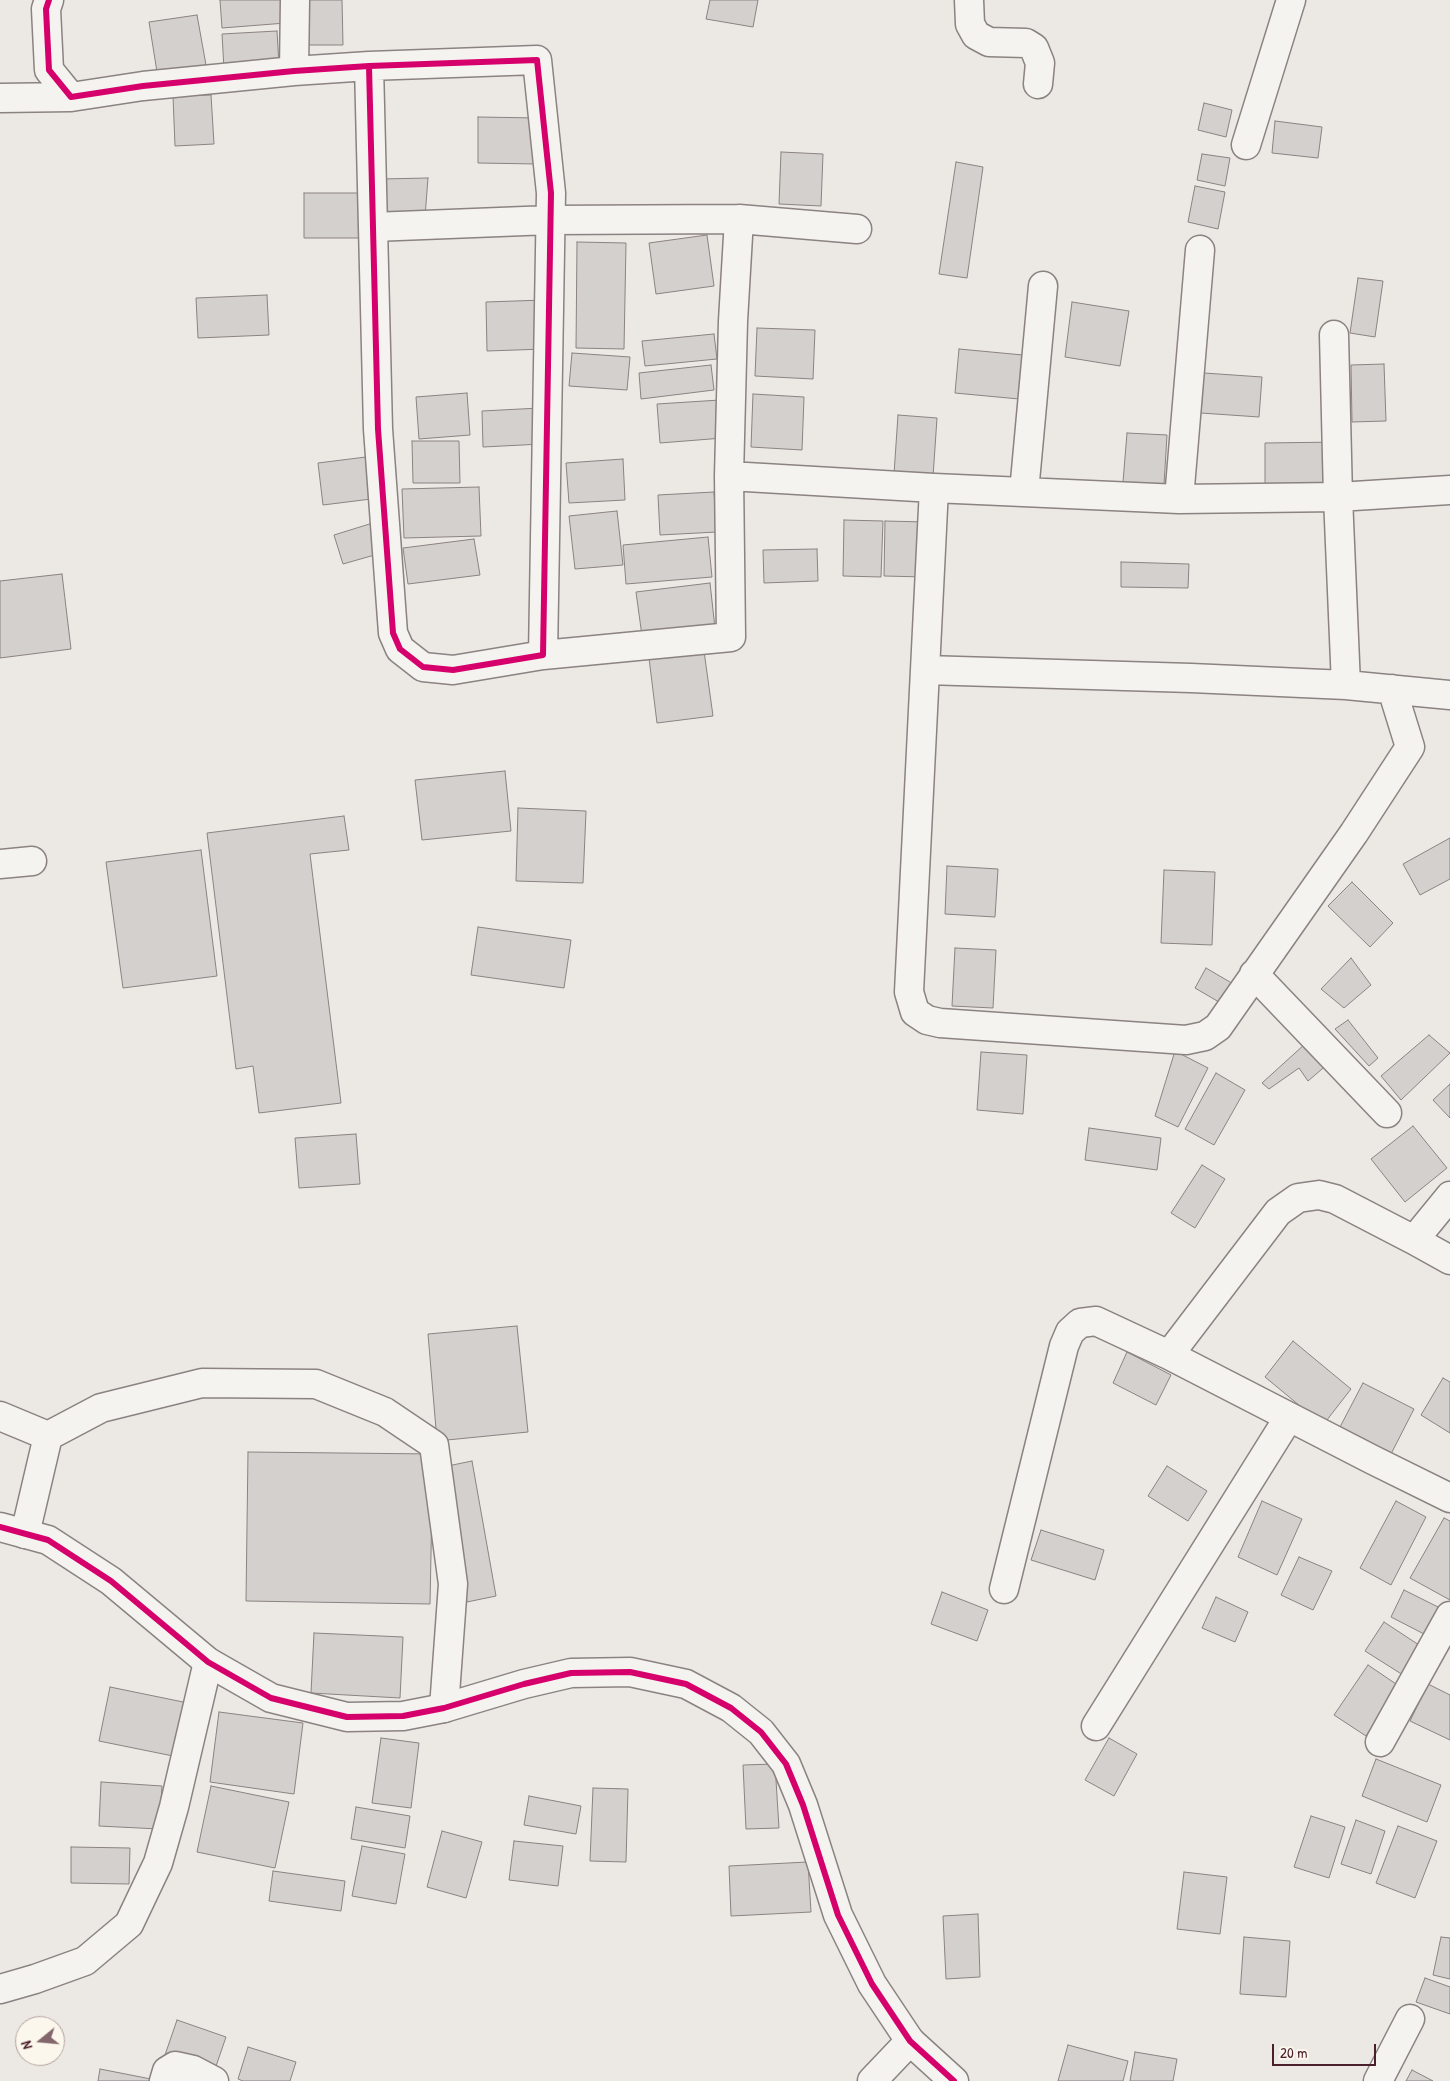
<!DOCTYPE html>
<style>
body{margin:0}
#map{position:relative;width:1450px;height:2081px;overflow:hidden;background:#ece9e4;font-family:"Patrick Hand",sans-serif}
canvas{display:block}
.north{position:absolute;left:15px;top:2016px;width:50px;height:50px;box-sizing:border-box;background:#fbf7ec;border:1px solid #b4a19f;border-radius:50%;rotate:253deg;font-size:14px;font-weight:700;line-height:20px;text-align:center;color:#4a1f2b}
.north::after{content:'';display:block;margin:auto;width:18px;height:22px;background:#83666c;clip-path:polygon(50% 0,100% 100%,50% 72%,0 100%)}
.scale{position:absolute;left:1272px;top:2044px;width:104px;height:22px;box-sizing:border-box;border:2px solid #4a1f2b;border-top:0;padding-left:6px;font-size:15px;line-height:18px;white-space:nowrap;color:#4a1f2b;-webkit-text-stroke:4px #fbf7ec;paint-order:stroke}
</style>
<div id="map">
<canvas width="1450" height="2081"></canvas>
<div class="north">N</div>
<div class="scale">20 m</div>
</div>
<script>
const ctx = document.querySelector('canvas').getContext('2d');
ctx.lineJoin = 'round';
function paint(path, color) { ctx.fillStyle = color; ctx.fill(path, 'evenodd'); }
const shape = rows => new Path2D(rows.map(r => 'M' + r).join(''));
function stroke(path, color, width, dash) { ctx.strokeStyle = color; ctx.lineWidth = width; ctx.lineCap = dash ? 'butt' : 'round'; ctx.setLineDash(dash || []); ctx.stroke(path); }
const building = shape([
 [220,0,284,0,286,23,222,28,220,0],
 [299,0,342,0,343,45,300,45,299,0],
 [710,0,758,0,753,27,706,19,710,0],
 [197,15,206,65,157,72,149,22,197,15],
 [277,31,279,65,224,69,222,34,277,31],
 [211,95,214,144,175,146,173,96,211,95],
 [1204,103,1232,110,1226,137,1198,130,1204,103],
 [478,117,538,118,537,164,478,163,478,117],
 [1275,121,1322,127,1318,158,1272,153,1275,121],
 [781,152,823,154,821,206,779,204,781,152],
 [1202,154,1230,158,1225,186,1197,180,1202,154],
 [956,162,983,167,967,278,939,274,956,162],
 [428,178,425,217,382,219,381,179,428,178],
 [1195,186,1225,192,1218,229,1188,222,1195,186],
 [304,193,362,193,362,238,304,238,304,193],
 [707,235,714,286,656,294,649,243,707,235],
 [577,242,626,243,624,349,576,348,577,242],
 [1358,278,1383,281,1375,337,1350,333,1358,278],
 [267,295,269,335,198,338,196,298,267,295],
 [544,300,545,349,487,351,486,302,544,300],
 [1072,302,1129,311,1120,366,1065,357,1072,302],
 [757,328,815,330,813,379,755,376,757,328],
 [714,334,717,359,645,366,642,341,714,334],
 [959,349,1023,355,1019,399,955,393,959,349],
 [572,353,630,357,627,390,569,386,572,353],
 [1384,364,1386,421,1352,422,1351,365,1384,364],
 [711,365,714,390,641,399,639,373,711,365],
 [1204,373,1262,377,1259,417,1201,413,1204,373],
 [467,393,470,435,419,439,416,397,467,393],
 [753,394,804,397,802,450,751,447,753,394],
 [720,400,723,438,660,443,657,404,720,400],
 [540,408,542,444,483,447,482,411,540,408],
 [898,415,937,418,933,477,894,474,898,415],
 [1127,433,1167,435,1164,485,1123,482,1127,433],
 [412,441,459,441,460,483,413,483,412,441],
 [1340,442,1341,488,1265,489,1265,443,1340,442],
 [374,456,379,498,323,505,318,463,374,456],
 [623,459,625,500,569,503,566,463,623,459],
 [479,487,481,536,404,538,402,489,479,487],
 [714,492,717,532,660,535,658,495,714,492],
 [617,511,623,565,575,569,569,516,617,511],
 [844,520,883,521,881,577,843,576,844,520],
 [885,521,926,522,925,577,884,576,885,521],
 [376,522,385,552,343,564,334,535,376,522],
 [708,537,712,577,626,584,623,545,708,537],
 [474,539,480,575,408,584,403,548,474,539],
 [817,549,818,581,764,583,763,550,817,549],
 [1121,562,1189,564,1188,588,1121,587,1121,562],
 [62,574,71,649,0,658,0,581,62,574],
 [710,583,715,628,642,636,636,592,710,583],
 [704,651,713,716,657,723,649,658,704,651],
 [505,771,511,831,422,840,415,780,505,771],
 [518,808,586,811,583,883,516,881,518,808],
 [344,816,349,850,310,854,341,1103,259,1113,253,1066,236,1069,207,833,344,816],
 [1450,838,1450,879,1420,895,1403,864,1450,838],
 [201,850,217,976,123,988,106,862,201,850],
 [947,866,998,869,995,917,945,914,947,866],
 [1164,870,1215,872,1212,945,1161,943,1164,870],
 [1352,882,1393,923,1370,947,1328,906,1352,882],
 [478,927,571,940,564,988,471,975,478,927],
 [955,948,996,950,993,1008,952,1006,955,948],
 [1351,958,1371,985,1344,1008,1321,989,1351,958],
 [1206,968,1235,985,1224,1005,1195,988,1206,968],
 [1348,1020,1378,1058,1369,1066,1335,1029,1348,1020],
 [1429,1035,1450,1053,1401,1100,1381,1076,1429,1035],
 [1305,1044,1329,1063,1308,1081,1299,1068,1269,1089,1262,1083,1305,1044],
 [1175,1051,1208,1068,1178,1127,1155,1116,1175,1051],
 [981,1052,1027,1055,1023,1114,977,1110,981,1052],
 [1216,1073,1245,1090,1214,1145,1185,1129,1216,1073],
 [1450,1084,1450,1118,1433,1100,1450,1084],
 [1413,1126,1447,1168,1405,1202,1371,1159,1413,1126],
 [1089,1128,1161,1138,1157,1170,1085,1160,1089,1128],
 [356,1134,360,1184,299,1188,295,1138,356,1134],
 [1202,1165,1225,1179,1195,1228,1171,1213,1202,1165],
 [517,1326,528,1432,437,1441,428,1334,517,1326],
 [1293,1341,1351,1389,1323,1425,1265,1377,1293,1341],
 [1127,1352,1171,1375,1156,1405,1113,1383,1127,1352],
 [1443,1378,1450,1382,1450,1433,1421,1415,1443,1378],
 [1363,1383,1414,1409,1391,1454,1340,1427,1363,1383],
 [248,1452,433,1454,430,1604,246,1601,248,1452],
 [472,1461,496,1596,467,1602,443,1467,472,1461],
 [1167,1466,1207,1491,1188,1521,1148,1496,1167,1466],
 [1262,1501,1302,1519,1277,1575,1238,1557,1262,1501],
 [1396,1501,1426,1517,1391,1585,1360,1568,1396,1501],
 [1444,1518,1450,1521,1450,1600,1410,1578,1444,1518],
 [1041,1530,1104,1550,1095,1580,1031,1560,1041,1530],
 [1299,1557,1332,1571,1313,1610,1281,1595,1299,1557],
 [1404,1590,1440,1608,1426,1635,1391,1617,1404,1590],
 [942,1592,988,1610,977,1641,931,1624,942,1592],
 [1216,1597,1248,1612,1235,1642,1202,1628,1216,1597],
 [1384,1622,1422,1647,1403,1675,1365,1651,1384,1622],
 [314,1633,403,1637,400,1698,311,1693,314,1633],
 [1368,1665,1399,1686,1366,1736,1334,1715,1368,1665],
 [1428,1684,1450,1695,1450,1740,1410,1721,1428,1684],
 [110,1687,188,1703,178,1757,99,1741,110,1687],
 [219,1712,303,1723,294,1794,210,1782,219,1712],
 [381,1738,419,1743,411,1808,372,1803,381,1738],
 [1109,1738,1137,1754,1114,1796,1085,1780,1109,1738],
 [1376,1759,1441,1785,1427,1822,1362,1796,1376,1759],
 [775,1764,779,1828,746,1829,743,1765,775,1764],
 [101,1782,162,1786,159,1829,99,1826,101,1782],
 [211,1786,289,1802,275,1868,197,1852,211,1786],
 [593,1788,628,1789,626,1862,590,1861,593,1788],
 [529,1796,581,1806,576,1834,524,1825,529,1796],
 [356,1807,410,1816,405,1848,351,1839,356,1807],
 [1311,1816,1345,1827,1329,1878,1294,1867,1311,1816],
 [1356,1820,1385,1831,1371,1874,1341,1864,1356,1820],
 [1398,1826,1437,1841,1415,1898,1376,1883,1398,1826],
 [442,1831,482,1842,466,1898,427,1887,442,1831],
 [514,1841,563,1846,558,1886,509,1880,514,1841],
 [362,1846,405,1854,396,1904,352,1896,362,1846],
 [71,1847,130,1848,129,1884,71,1883,71,1847],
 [808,1862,811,1912,731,1916,729,1866,808,1862],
 [273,1871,345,1881,341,1911,269,1901,273,1871],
 [1184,1872,1227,1877,1220,1934,1177,1929,1184,1872],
 [978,1914,980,1977,946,1979,943,1916,978,1914],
 [1244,1937,1290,1941,1286,1997,1240,1994,1244,1937],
 [1441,1937,1450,1938,1450,1979,1433,1975,1441,1937],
 [1425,1978,1450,1987,1450,2014,1416,2002,1425,1978],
 [177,2020,226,2037,214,2072,165,2055,177,2020],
 [1068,2045,1128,2061,1123,2081,1058,2081,1068,2045],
 [248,2047,296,2062,290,2081,243,2081,238,2079,248,2047],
 [1135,2052,1177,2059,1173,2081,1130,2081,1135,2052],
 [100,2069,156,2080,156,2081,98,2081,100,2069],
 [1412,2070,1433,2081,1406,2081,1412,2070]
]);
paint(building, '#d4d0cd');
stroke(building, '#8b8282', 1);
const minor = shape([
 [49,0,46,9,49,70,71,97,143,86,294,71,369,66,537,60,551,193,543,655,453,670,423,667,400,649,393,633,378,429,369,66],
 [969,0,970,24,976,35,989,42,1026,43,1034,48,1040,63,1038,84],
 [294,71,295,0],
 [0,98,71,97],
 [1246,145,1291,0],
 [373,227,550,220,739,219,857,229],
 [1334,335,1338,497,1346,685],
 [729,476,733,321,739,219],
 [934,488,925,670,1191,678,1346,685,1450,695],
 [1024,492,1043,286],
 [1179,499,1200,250],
 [543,655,731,637,729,476,934,488,1179,499,1338,497,1450,490],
 [925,670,909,992,915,1012,927,1020,940,1023,1186,1040,1205,1036,1218,1027,1354,833,1410,747,1392,689],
 [0,864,32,861],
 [1254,974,1387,1113],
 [1450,1196,1414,1240,1450,1260],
 [1169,1355,1278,1212,1298,1198,1319,1195,1335,1199,1414,1240],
 [0,1416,48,1436,101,1408,202,1383,316,1384,385,1412,434,1445,453,1584,444,1708],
 [25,1534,48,1436],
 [1004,1589,1064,1346,1070,1332,1080,1323,1096,1321,1169,1355,1373,1460,1450,1498],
 [1096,1726,1289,1417],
 [1380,1742,1450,1616],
 [0,1989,35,1979,85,1961,129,1924,158,1863,174,1807,208,1662],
 [164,2081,167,2071,175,2066,193,2070,214,2081],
 [872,2081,910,2041],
 [1378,2081,1410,2019]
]);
const tertiary = shape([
 [0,1527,48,1540,111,1581,208,1662,271,1698,347,1717,403,1716,444,1708,524,1684,571,1673,630,1672,686,1684,731,1708,761,1732,786,1764,803,1805,838,1915,872,1984,910,2041,954,2081]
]);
stroke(minor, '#8b8282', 31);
stroke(tertiary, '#8b8282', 31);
stroke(minor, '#f4f3ef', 28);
stroke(tertiary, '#f4f3ef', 28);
stroke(shape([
 [49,0,46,9,49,70,71,97,143,86,294,71,369,66,537,60,551,193,543,655,453,670,423,667,400,649,393,633,378,429,369,66],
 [0,1527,48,1540,111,1581,208,1662,271,1698,347,1717,403,1716,444,1708,524,1684,571,1673,630,1672,686,1684,731,1708,761,1732,786,1764,803,1805,838,1915,872,1984,910,2041,954,2081]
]), '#d6006c', 6);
</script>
